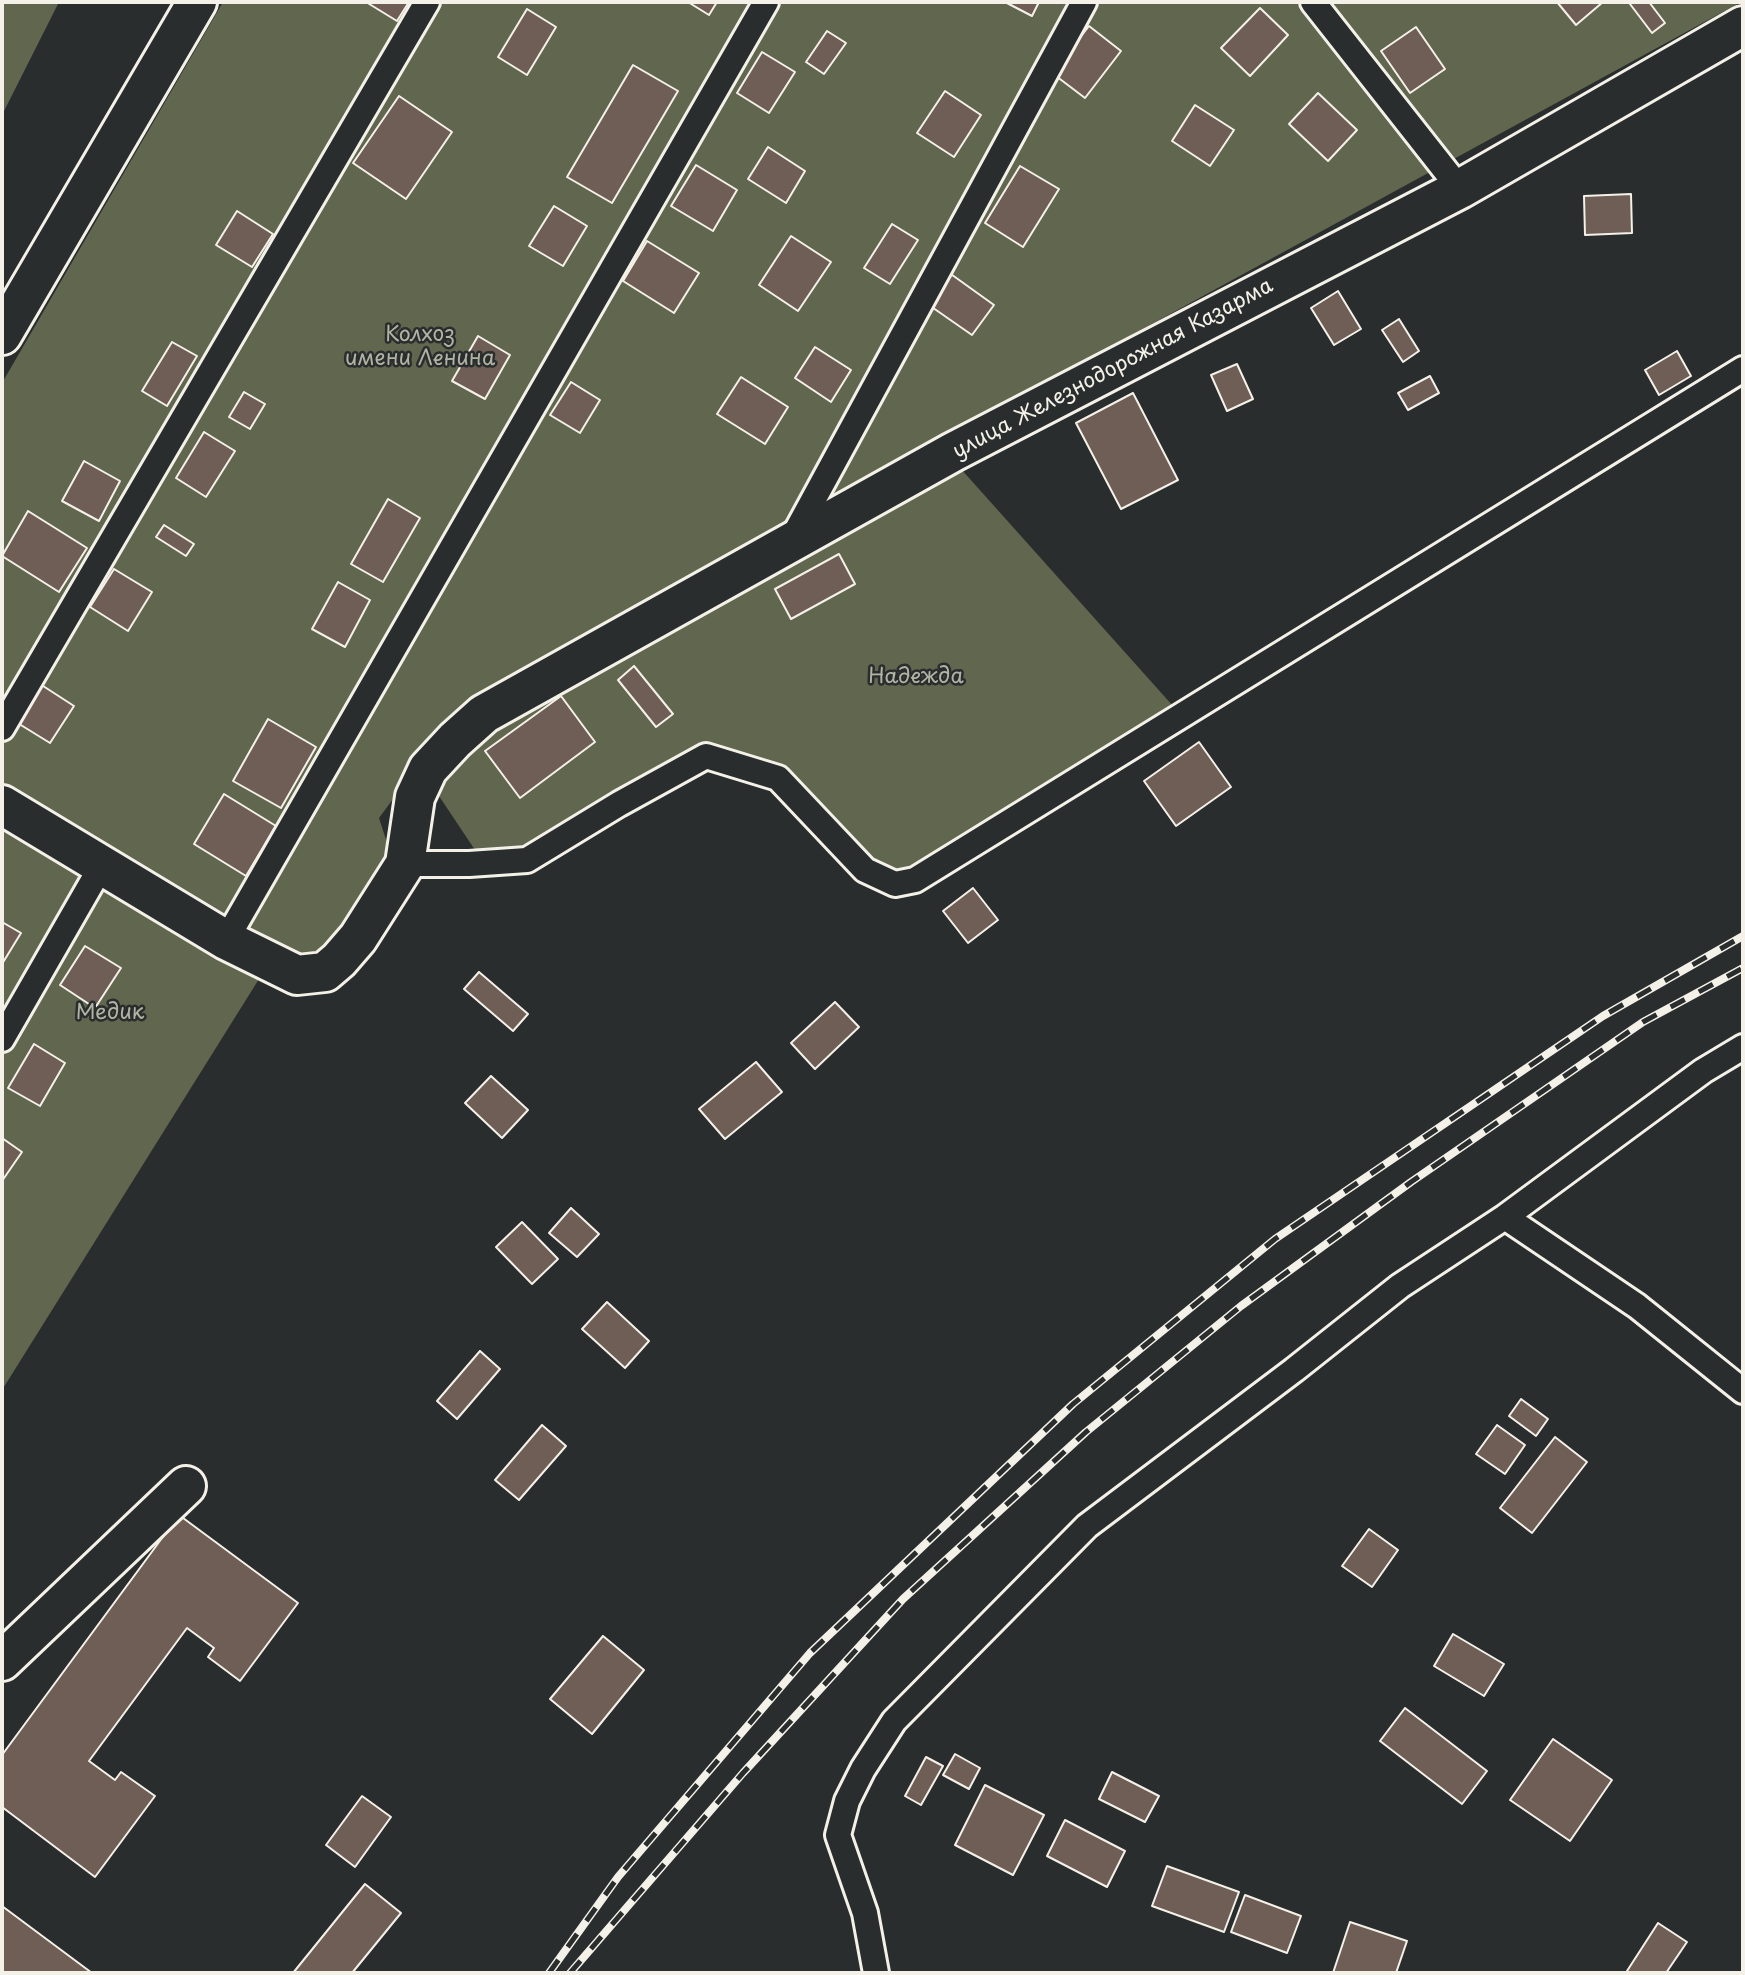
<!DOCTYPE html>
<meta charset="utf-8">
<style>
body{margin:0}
#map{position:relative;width:1745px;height:1975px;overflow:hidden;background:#2a2d2e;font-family:"Playpen Sans",sans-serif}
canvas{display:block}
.frame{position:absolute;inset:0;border:4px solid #f4f1e8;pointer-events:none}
</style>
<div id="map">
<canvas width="1745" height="1975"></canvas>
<div class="frame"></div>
</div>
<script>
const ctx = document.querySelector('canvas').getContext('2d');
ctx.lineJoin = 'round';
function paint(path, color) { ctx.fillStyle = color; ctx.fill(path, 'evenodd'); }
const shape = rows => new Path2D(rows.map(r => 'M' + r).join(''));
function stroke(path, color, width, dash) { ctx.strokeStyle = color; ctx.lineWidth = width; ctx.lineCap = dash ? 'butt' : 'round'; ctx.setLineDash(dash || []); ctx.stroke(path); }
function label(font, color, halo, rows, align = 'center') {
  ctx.font = font + ' "Playpen Sans",sans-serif'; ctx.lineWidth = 5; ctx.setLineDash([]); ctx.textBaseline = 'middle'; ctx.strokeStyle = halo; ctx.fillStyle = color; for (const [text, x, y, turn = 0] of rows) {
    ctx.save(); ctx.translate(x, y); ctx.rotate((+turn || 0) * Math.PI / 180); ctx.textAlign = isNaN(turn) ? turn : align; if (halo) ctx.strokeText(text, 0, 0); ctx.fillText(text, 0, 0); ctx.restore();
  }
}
paint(shape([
 [2,2,59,2,2,115],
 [223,2,1741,2,1053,378,424,757,379,818,391,855,343,933,303,965,2,792,2,383],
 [961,469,1173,706,904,875,869,862,779,769,707,742,613,792,526,853,475,850,433,787,471,744,562,688],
 [2,819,259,979,2,1390]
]), '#61674e');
const building = shape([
 [366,2,409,2,397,21,366,2],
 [688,2,717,2,709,15,688,2],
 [1005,2,1039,2,1032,16,1005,2],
 [1557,2,1603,2,1576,25,1557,2],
 [1633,2,1649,2,1665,23,1652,33,1630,4,1633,2],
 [1260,8,1288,35,1250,76,1221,48,1260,8],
 [527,9,556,27,527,75,498,57,527,9],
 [1089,26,1121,51,1085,98,1052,73,1089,26],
 [1416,27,1445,69,1410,93,1381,51,1416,27],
 [827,31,846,43,824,74,806,62,827,31],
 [762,52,795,72,769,113,737,93,762,52],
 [633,65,678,91,612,203,567,177,633,65],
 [945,91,981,115,954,157,917,133,945,91],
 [1318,93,1357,130,1328,161,1289,124,1318,93],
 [399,96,452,132,406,199,353,163,399,96],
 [1195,105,1234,130,1210,166,1172,141,1195,105],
 [768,147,805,171,786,203,748,179,768,147],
 [696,165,737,190,713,231,671,206,696,165],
 [1020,166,1059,189,1023,247,985,223,1020,166],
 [1631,194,1632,233,1585,235,1584,196,1631,194],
 [554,206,587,226,563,266,529,246,554,206],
 [237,211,273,234,252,267,216,245,237,211],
 [892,224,918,240,890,284,864,268,892,224],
 [791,236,831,262,798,311,759,285,791,236],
 [647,241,699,273,674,313,623,281,647,241],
 [948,272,994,305,972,335,926,303,948,272],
 [1338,291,1361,329,1334,345,1311,308,1338,291],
 [1399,319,1419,351,1403,362,1382,330,1399,319],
 [478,336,510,355,485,399,452,381,478,336],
 [172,342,197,356,167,406,142,391,172,342],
 [815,347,851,370,831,402,795,378,815,347],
 [1677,351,1691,376,1659,395,1645,370,1677,351],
 [1237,364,1253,399,1227,411,1211,375,1237,364],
 [1430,376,1439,393,1408,410,1398,393,1430,376],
 [741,377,788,407,765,444,717,414,741,377],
 [571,382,600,400,580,433,550,415,571,382],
 [244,392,265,404,250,429,229,417,244,392],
 [1133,393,1178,480,1121,509,1076,423,1133,393],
 [204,432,235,451,206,497,176,478,204,432],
 [84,461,120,481,99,521,62,501,84,461],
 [388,499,420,518,383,582,351,564,388,499],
 [28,511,87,548,59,592,2,556,28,511],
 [164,525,194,544,186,556,156,537,164,525],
 [839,554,855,584,791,619,775,589,839,554],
 [114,569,152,592,128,631,90,607,114,569],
 [338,582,370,600,345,647,312,629,338,582],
 [634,666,673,714,656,727,618,680,634,666],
 [40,684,74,706,50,743,16,722,40,684],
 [561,696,595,742,520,798,485,751,561,696],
 [268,719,316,747,281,808,233,781,268,719],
 [1199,742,1231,787,1176,826,1144,781,1199,742],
 [224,794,276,826,246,876,194,844,224,794],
 [973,888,998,920,968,943,943,911,973,888],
 [2,922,21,933,2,964,2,922],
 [85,946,121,968,95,1008,60,985,85,946],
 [479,972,528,1014,513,1031,464,989,479,972],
 [835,1002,859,1027,815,1069,791,1043,835,1002],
 [34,1044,65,1063,40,1106,8,1088,34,1044],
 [756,1062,782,1092,725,1139,699,1109,756,1062],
 [491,1076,528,1110,502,1138,465,1103,491,1076],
 [2,1138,22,1152,2,1181,2,1138],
 [571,1208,599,1234,577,1257,549,1233,571,1208],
 [522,1222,558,1259,532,1284,496,1247,522,1222],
 [607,1302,649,1341,625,1368,582,1329,607,1302],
 [480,1351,500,1369,457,1419,437,1401,480,1351],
 [1521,1399,1548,1419,1536,1436,1509,1416,1521,1399],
 [542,1425,566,1446,519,1500,495,1480,542,1425],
 [1497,1425,1525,1445,1505,1474,1476,1454,1497,1425],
 [1555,1437,1587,1462,1532,1533,1500,1508,1555,1437],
 [179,1515,298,1603,240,1681,208,1657,214,1648,187,1628,89,1761,115,1780,121,1772,155,1796,95,1877,2,1807,2,1755,179,1515],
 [1369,1529,1398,1550,1372,1587,1342,1566,1369,1529],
 [1453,1634,1504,1664,1484,1696,1434,1666,1453,1634],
 [603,1636,644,1670,592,1734,550,1699,603,1636],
 [1405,1708,1487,1771,1462,1804,1380,1741,1405,1708],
 [1553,1739,1612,1780,1570,1841,1510,1800,1553,1739],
 [955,1754,980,1768,969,1789,943,1775,955,1754],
 [926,1757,943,1766,921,1805,905,1796,926,1757],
 [1112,1772,1159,1796,1145,1822,1099,1799,1112,1772],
 [985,1785,1044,1815,1013,1875,955,1845,985,1785],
 [362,1796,391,1817,355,1867,326,1845,362,1796],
 [1065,1820,1125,1851,1107,1887,1047,1856,1065,1820],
 [1167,1866,1239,1892,1224,1932,1152,1906,1167,1866],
 [365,1884,401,1913,352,1973,293,1973,365,1884],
 [1245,1895,1301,1916,1287,1953,1231,1932,1245,1895],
 [2,1906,92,1973,2,1973,2,1906],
 [1350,1922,1407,1941,1396,1973,1333,1973,1350,1922],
 [1658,1923,1687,1942,1666,1973,1629,1973,1627,1971,1658,1923]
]);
paint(building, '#6e5e55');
stroke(building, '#f4f1e8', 2);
const service = shape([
 [1313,2,1460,189],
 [792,539,1084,2],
 [2,728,427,2],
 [405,864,469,864,527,860,619,804,706,756,778,778,865,870,895,884,915,880,1743,369],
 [226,940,766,2],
 [2,1039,102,865],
 [1505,1217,1637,1306,1743,1391],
 [876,1973,865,1913,838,1835,847,1801,863,1769,894,1721,1087,1526,1294,1370,1400,1286,1505,1217,1703,1071,1743,1047]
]);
const minor = shape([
 [2,805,226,940,297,975,325,972,339,960,358,938,405,864,415,797,428,769,455,740,484,714,953,452,1460,189,1743,26],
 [2,1661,186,1486]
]);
const tertiary = shape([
 [2,335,197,2]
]);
stroke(service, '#f4f1e8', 30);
stroke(minor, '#f4f1e8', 44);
stroke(tertiary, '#f4f1e8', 44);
stroke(service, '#2a2d2e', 24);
stroke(minor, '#2a2d2e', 38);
stroke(tertiary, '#2a2d2e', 38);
const rail = shape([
 [549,1973,618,1877,810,1653,1073,1404,1275,1239,1603,1016,1743,936],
 [570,1973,743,1773,903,1599,1086,1432,1241,1306,1411,1182,1643,1022,1743,968]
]);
stroke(rail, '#f4f1e8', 8);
stroke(rail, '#2a2d2e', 5, [16]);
label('21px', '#b2b3a3', '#2a2d2e', [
 ["Колхоз",420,335],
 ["имени Ленина",420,359],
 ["Надежда",916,677],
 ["Медик",110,1013]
]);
label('21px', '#f4f1e8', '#2a2d2e', [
 ["улица Железнодорожная Казарма",1113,369,-28]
]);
</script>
